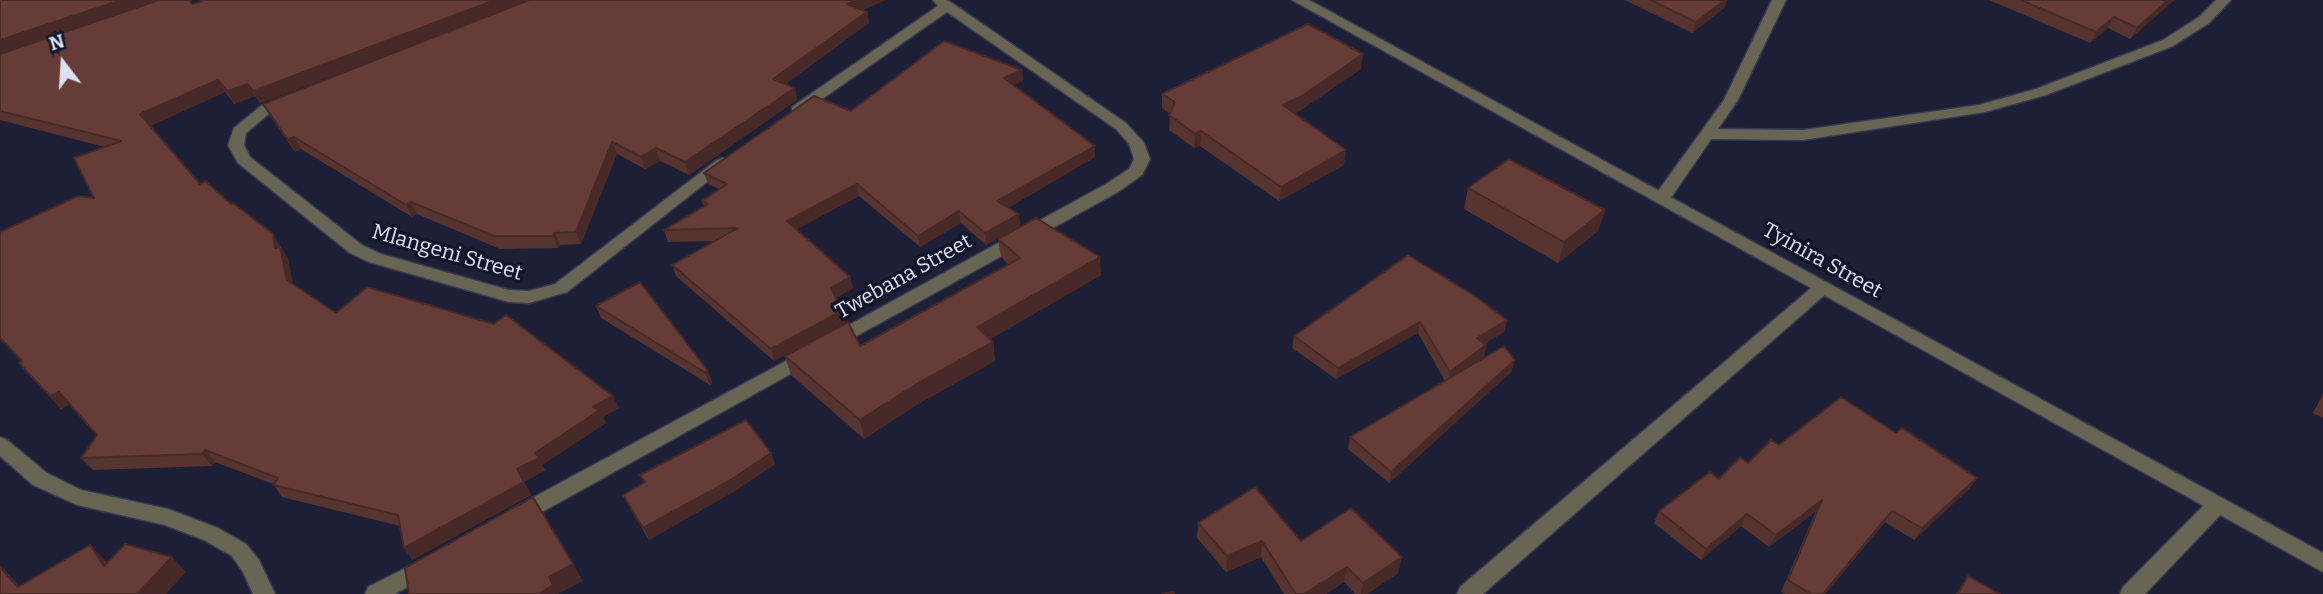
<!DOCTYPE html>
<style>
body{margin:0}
#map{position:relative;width:2323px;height:594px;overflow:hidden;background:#1c1f35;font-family:Bitter,serif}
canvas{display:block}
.north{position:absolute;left:28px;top:28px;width:70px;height:70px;-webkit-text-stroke:5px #13162b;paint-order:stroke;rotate:343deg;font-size:19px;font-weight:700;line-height:28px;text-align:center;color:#dde0ef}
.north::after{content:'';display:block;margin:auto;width:24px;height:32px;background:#dde0ef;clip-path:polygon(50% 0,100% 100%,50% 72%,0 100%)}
</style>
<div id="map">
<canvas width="2323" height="594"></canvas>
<div class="north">N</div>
</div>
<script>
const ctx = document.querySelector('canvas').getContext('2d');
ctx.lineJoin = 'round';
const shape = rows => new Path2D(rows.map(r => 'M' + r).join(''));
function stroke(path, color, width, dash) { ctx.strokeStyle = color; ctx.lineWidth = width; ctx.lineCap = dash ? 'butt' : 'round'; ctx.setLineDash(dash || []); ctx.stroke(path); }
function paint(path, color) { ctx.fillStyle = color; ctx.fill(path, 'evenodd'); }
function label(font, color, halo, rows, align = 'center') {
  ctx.font = font + ' Bitter,serif'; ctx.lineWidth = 7; ctx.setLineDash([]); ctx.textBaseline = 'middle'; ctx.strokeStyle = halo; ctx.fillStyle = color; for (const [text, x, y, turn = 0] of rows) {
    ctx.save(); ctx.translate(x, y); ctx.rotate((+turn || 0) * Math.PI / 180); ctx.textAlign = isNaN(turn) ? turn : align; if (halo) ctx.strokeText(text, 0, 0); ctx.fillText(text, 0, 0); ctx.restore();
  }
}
const service = shape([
 [2216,0,2231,0,2209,23,2173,46,2046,95,1985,112,1803,140,1709,139,1701,134,1709,129,1803,130,1979,105,2036,89,2163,40,2199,17,2216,0],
 [1822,282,1831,288,1828,292,1483,594,1457,594,1460,587,1816,284,1822,282],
 [2217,497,2224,499,2227,505,2224,511,2145,594,2120,594,2123,587,2210,499,2217,497]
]);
const minor = shape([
 [933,0,946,0,952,3,1126,123,1144,143,1150,159,1142,175,1118,192,833,349,827,347,824,342,827,337,1106,184,1129,169,1134,159,1129,144,1116,129,947,12,802,113,792,113,792,107,938,6,933,0],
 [1772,0,1786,0,1738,100,1668,202,1656,202,1654,198,1656,194,1724,100,1772,0],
 [287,95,294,99,292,102,271,112,246,133,244,145,250,157,362,245,381,254,509,290,529,291,555,284,717,160,723,158,731,163,567,292,529,303,509,302,369,262,350,253,238,163,228,145,234,128,261,106,287,95],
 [808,349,814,351,817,356,814,361,524,522,517,524,510,522,507,516,510,510,808,349],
 [0,437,7,440,47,473,81,490,168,509,218,528,246,544,259,560,275,594,253,594,243,572,232,556,204,540,165,525,77,505,33,485,0,456,0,437],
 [425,558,433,561,436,567,433,573,395,594,365,594,368,587,425,558]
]);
const tertiary = shape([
 [1292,0,1309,0,2323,553,2323,572,1292,0]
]);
stroke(service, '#373a4f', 3);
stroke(minor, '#373a4f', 3);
stroke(tertiary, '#373a4f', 3);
paint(service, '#686554');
paint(minor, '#686554');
paint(tertiary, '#686554');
paint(shape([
 [0,0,192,4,863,10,867,12,869,23,785,84,795,88,797,100,689,175,660,161,645,169,617,154,581,244,560,245,558,248,500,249,417,214,412,217,301,149,295,152,270,116,263,104,509,8,260,103,255,96,234,104,225,92,150,126,200,184,231,204,280,246,288,259,293,284,336,313,619,408,603,417,606,423,542,465,545,470,524,482,531,495,412,560,400,526,282,497,273,484,215,462,212,466,93,470,81,458,97,435,70,404,61,409,19,363,22,361,0,339,0,232,94,198,105,147,0,120],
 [1625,0,1727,0,1724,8,1692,33],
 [1989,0,2174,0,2130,39,2108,28,2090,43],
 [1361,69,1301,110,1295,113,1344,165,1279,201,1200,146,1194,148,1169,130,1170,114,1162,108,1162,94],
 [1022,70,1023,81,1014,85,1095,157,1008,208,1019,214,1020,226,986,245,961,223,920,247,859,196,796,229,850,277,853,288,836,298,845,322,774,361,676,276,672,265,715,241,668,242,664,230,704,206,702,201,719,189,708,184,704,173,851,111],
 [1468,188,1605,210,1598,231,1558,263,1464,209],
 [998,239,1101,275,990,339,993,342,995,361,918,404,864,439,791,375,785,356,860,346,1008,264,1001,257],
 [1408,255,1507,320,1504,332,1484,344,1486,345,1484,357,1474,364,1515,360,1511,372,1389,483,1348,449,1350,437,1445,381,1418,333,1336,379,1292,348,1294,336],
 [596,306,708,371,712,383,710,385,601,318],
 [2323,394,2323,418,2313,413],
 [1896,433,1977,478,1969,489,1914,540,1885,522,1825,594,1785,594,1781,592,1816,511,1769,547,1741,526,1701,560,1654,523,1659,511,1779,445],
 [771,453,775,464,733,492,649,540,629,507,623,495,644,483,640,475],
 [1198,523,1301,541,1398,573,1367,594,1355,594,1344,582,1326,594,1284,594,1261,557,1226,572,1197,538],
 [1968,576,2000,594,1956,594]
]), '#573430');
paint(shape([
 [121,0,164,0,0,54,0,40],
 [495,0,530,0,260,103,253,91],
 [856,0,886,0,849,16,847,4],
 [1725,0,1727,0,1724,8,1692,33,1696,22],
 [2168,0,2174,0,2130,39,2137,28],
 [867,12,869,23,776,91,773,79],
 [2114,17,2108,28,2090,43,2096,32],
 [1363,54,1361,69,1301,110,1282,119,1283,105],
 [1022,70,1023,81,1005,89,1004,78],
 [218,80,225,92,148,127,140,114],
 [248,84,255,96,234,104,227,91],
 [795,88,797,100,689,175,685,162],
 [1201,131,1200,146,1194,148,1195,134],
 [294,137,301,149,295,152,288,140],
 [612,142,617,154,581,244,576,232],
 [1095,146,1095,157,999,213,997,201],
 [656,148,660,161,645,169,641,157],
 [1346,150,1344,165,1279,201,1281,187],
 [857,184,859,196,790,233,787,221],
 [411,202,417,214,412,217,406,205],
 [1605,210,1598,231,1558,263,1564,242],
 [959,211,961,223,920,247,918,236],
 [1019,214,1020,226,986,245,985,233],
 [555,233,560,245,558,248,553,236],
 [273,234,288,259,295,292,287,280,275,248],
 [1100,257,1101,275,979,346,977,327],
 [850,277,853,288,834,299,831,288],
 [842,311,845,322,774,361,771,349],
 [1507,320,1504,332,1474,350,1477,338],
 [1420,322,1418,333,1336,379,1338,368],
 [993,342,995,361,918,404,864,439,860,420,915,385],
 [1486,345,1484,357,1447,384,1450,372],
 [1515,360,1511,372,1389,483,1391,472],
 [708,371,712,383,710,385,706,373],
 [59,392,70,404,61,409,50,396],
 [613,396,619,408,603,417,606,423,542,465,545,470,524,482,517,469,535,453,593,407],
 [205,450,215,462,212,466,202,454],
 [771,453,775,464,733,492,649,540,643,528],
 [1977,478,1969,489,1914,540,1922,528],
 [524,482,531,495,412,560,404,548],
 [1822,500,1816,511,1769,547,1776,535],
 [1892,511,1885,522,1825,594,1823,594],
 [1747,514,1741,526,1701,560,1706,549],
 [1262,541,1261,557,1226,572,1227,556],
 [90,545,106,561,119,581,104,566],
 [172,557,186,572,166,594,137,594],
 [1402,557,1398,573,1367,594,1361,594,1363,583],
 [573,564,583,581,558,594,549,577],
 [0,565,27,594,18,587,0,567],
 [1347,567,1344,582,1326,594,1304,594],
 [553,585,558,594,539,594]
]), '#472a27');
const building = shape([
 [0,0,121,0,0,40,0,0],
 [159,0,189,0,192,4,205,0,495,0,253,91,248,84,227,91,218,80,140,114,200,184,205,181,231,204,233,203,273,234,275,248,280,247,287,280,336,313,367,287,494,324,506,315,613,396,593,407,600,410,535,453,539,458,517,469,524,482,404,548,398,515,273,485,278,478,205,450,202,454,81,458,97,435,59,392,50,396,19,363,22,361,0,338,0,232,78,196,94,198,74,158,121,141,0,111,0,54,159,0],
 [529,0,856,0,847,4,867,12,773,79,795,88,685,162,656,148,641,157,612,142,576,232,555,233,553,236,494,236,411,202,406,205,294,137,288,140,263,104,529,0],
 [1651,0,1725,0,1696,22,1651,0],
 [2021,0,2168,0,2137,28,2114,17,2096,32,2021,0],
 [1308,24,1363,54,1302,96,1283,105,1346,150,1281,187,1201,131,1195,134,1169,115,1175,102,1162,94,1308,24],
 [944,41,1022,70,1004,78,1095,146,997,201,1019,214,985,233,959,211,918,236,857,184,787,221,850,277,831,288,842,311,771,349,672,265,738,228,664,230,708,204,702,201,727,184,704,173,814,96,851,111,944,41],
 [1509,159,1605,210,1564,242,1468,188,1509,159],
 [1036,218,1100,257,977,327,993,342,915,385,860,420,785,356,848,322,860,346,1020,258,998,239,1036,218],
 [1408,255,1475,296,1507,320,1477,338,1486,345,1450,372,1420,322,1338,368,1294,336,1408,255],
 [640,282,708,371,706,373,596,306,640,282],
 [1504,346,1515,360,1391,472,1350,437,1504,346],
 [1841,397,1896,433,1902,428,1977,478,1922,528,1892,511,1823,594,1811,594,1788,580,1822,500,1776,535,1747,514,1706,549,1659,511,1710,472,1719,479,1740,457,1748,463,1771,440,1779,445,1841,397],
 [746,420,771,453,729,481,643,528,623,495,645,482,640,475,746,420],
 [1255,487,1301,541,1351,508,1402,557,1363,583,1347,567,1304,594,1296,594,1262,541,1227,556,1198,523,1255,487],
 [533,497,573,564,549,577,553,585,539,594,409,594,405,568,533,497],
 [125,544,172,557,137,594,0,594,0,567,18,587,90,545,104,566,125,544],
 [1968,576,2000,594,1958,594,1968,576],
 [1173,592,1174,594,1162,594,1173,592]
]);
paint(building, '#653c38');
stroke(building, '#472a27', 2);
label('21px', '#dde0ef', '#13162b', [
 ["Mlangeni Street",447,253,16],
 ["Tyinira Street",1822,261,29],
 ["Twebana Street",904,277,-29]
]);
</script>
